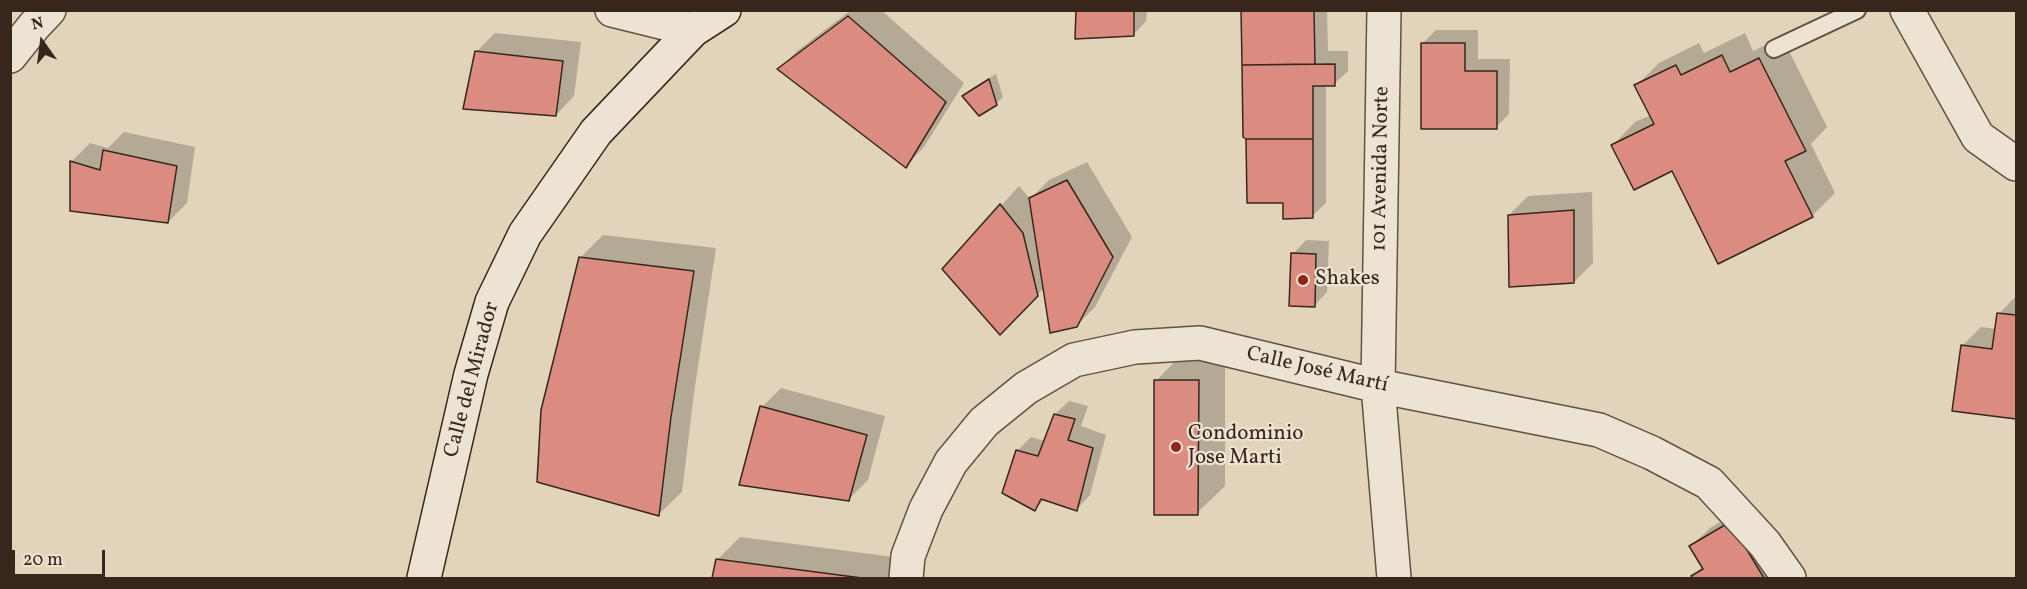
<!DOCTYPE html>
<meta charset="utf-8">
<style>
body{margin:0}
#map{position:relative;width:2027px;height:589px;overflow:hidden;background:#e1d4ba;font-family:Vollkorn,serif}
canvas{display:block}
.frame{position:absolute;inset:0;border:12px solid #38251c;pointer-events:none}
.north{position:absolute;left:12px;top:12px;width:60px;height:60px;-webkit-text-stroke:4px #ece3d2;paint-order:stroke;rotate:346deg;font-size:16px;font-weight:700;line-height:24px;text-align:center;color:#38251c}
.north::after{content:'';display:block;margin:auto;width:21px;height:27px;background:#38251c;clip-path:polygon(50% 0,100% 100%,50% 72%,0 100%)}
.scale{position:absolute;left:12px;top:550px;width:93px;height:27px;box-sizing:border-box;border:3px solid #38251c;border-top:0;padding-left:8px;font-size:18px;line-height:21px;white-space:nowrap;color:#38251c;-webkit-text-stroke:4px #ece3d2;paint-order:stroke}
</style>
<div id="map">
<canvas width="2027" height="589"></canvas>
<div class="frame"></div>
<div class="north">N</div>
<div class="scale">20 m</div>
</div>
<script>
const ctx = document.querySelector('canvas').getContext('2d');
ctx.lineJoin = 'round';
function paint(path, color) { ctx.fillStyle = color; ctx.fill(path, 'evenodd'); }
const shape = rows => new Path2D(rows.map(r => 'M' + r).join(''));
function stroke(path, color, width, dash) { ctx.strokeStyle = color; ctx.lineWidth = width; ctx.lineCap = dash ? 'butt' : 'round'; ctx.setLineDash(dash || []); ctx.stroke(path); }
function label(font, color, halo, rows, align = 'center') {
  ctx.font = font + ' Vollkorn,serif'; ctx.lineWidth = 4.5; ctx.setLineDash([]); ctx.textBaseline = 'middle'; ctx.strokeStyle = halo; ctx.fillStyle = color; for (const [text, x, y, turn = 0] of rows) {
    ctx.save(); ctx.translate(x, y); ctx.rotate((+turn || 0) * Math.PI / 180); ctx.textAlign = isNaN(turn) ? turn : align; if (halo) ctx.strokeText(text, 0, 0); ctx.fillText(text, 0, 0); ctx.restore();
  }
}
paint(shape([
 [851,10,881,10,964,83,924,147,906,166,779,69,797,51],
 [1078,10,1147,10,1146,21,1133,35],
 [1242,10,1327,10,1328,51,1348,51,1348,71,1334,84,1326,84,1326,203,1312,216,1284,201,1248,138,1244,136],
 [1436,30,1478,30,1478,59,1510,59,1509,114,1496,127,1423,43],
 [495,33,581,42,574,96,556,115,476,52],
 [1745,33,1753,51,1782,37,1827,127,1811,144,1835,193,1812,216,1719,262,1673,169,1613,145,1635,122,1651,115,1636,86,1659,63,1699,43,1704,53],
 [996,74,1003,97,996,104,964,96,971,89],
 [124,132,195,147,187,203,168,222,72,210,72,161,90,143,108,148],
 [1087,162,1132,237,1095,307,1076,326,1044,288,1000,333,944,269,1019,186,1030,199,1049,180],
 [1592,192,1593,263,1574,282,1509,215,1528,196],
 [603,235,716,248,694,393,682,492,659,514,580,258],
 [1306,240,1329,241,1327,292,1314,306,1293,254],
 [2016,296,2016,418,1954,410,1962,346,1981,327,1997,329,1999,314],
 [1183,353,1225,354,1225,486,1197,513,1156,381],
 [781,388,885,416,868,480,849,499,762,407],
 [1069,401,1088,406,1081,426,1106,435,1090,495,1077,509,1045,499,1035,509,1017,451,1031,437,1045,441,1055,414],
 [1749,504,1794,578,1695,578,1693,576,1703,566,1691,546,1710,528],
 [740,537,894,557,891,578,713,578,718,559]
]), '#0003');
const building = shape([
 [1076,10,1134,10,1134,36,1075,39,1076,10],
 [1241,10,1314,10,1315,64,1242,65,1241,10],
 [848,16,946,102,906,168,777,69,848,16],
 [1421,43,1465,43,1465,71,1497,71,1497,129,1421,129,1421,43],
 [475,51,563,61,556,116,463,109,475,51],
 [1722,55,1730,72,1759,58,1806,151,1785,161,1813,217,1718,264,1672,171,1634,190,1611,145,1654,124,1634,85,1676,65,1681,75,1722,55],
 [1335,64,1335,86,1313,86,1313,139,1246,139,1243,137,1242,65,1335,64],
 [989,79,997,105,979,116,962,96,989,79],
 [1246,139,1313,139,1313,218,1283,219,1283,203,1247,203,1246,139],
 [103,150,177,166,168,223,70,211,70,161,100,170,103,150],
 [1067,180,1113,257,1077,327,1050,333,1029,198,1067,180],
 [1000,204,1023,233,1038,296,1000,335,942,269,1000,204],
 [1574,210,1574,283,1509,287,1508,215,1574,210],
 [1291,253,1316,254,1315,307,1289,306,1291,253],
 [579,257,694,271,671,417,659,516,537,482,541,410,579,257],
 [1997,313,2016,315,2016,419,1952,411,1961,345,1992,349,1997,313],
 [1154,380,1199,380,1198,515,1154,515,1154,380],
 [760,406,867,435,849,501,739,485,760,406],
 [1054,414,1075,419,1068,440,1093,448,1077,511,1041,499,1035,511,1002,493,1016,450,1038,456,1054,414],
 [1730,522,1764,578,1693,578,1691,576,1703,569,1689,546,1730,522],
 [716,559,862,578,712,578,716,559]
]);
paint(building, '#db8c80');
stroke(building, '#38251c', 1.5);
const lane = shape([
 [1774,49,1857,10]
]);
const street = shape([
 [612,10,693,30],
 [1384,10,1378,386,1394,578],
 [1907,10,1978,137,2016,164],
 [10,56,34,26,49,10],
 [906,578,908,556,926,509,951,462,984,422,1026,388,1074,360,1135,347,1200,343,1378,386,1599,430,1652,453,1709,483,1765,544,1789,578]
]);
const secondary = shape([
 [424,578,471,374,492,302,525,234,596,132,693,30,724,10]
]);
stroke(lane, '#625144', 20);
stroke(street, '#625144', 36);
stroke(secondary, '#38251c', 36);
stroke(lane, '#ece3d2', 16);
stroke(street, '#ece3d2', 33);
stroke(secondary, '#ece3d2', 33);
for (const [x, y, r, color] of [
 [1303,280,6,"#8f2418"],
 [1176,447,6,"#8f2418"]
]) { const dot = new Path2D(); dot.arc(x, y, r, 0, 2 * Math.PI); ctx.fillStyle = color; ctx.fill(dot); stroke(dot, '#ece3d2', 2); }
label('21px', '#38251c', '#ece3d2', [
 ["101 Avenida Norte",1382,169,-89],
 ["Calle José Martí",1317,371,13],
 ["Calle del Mirador",473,380,-75]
]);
label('21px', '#38251c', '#ece3d2', [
 ["Shakes",1315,280],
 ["Condominio",1188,435],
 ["Jose Marti",1188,459]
], 'left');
</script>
